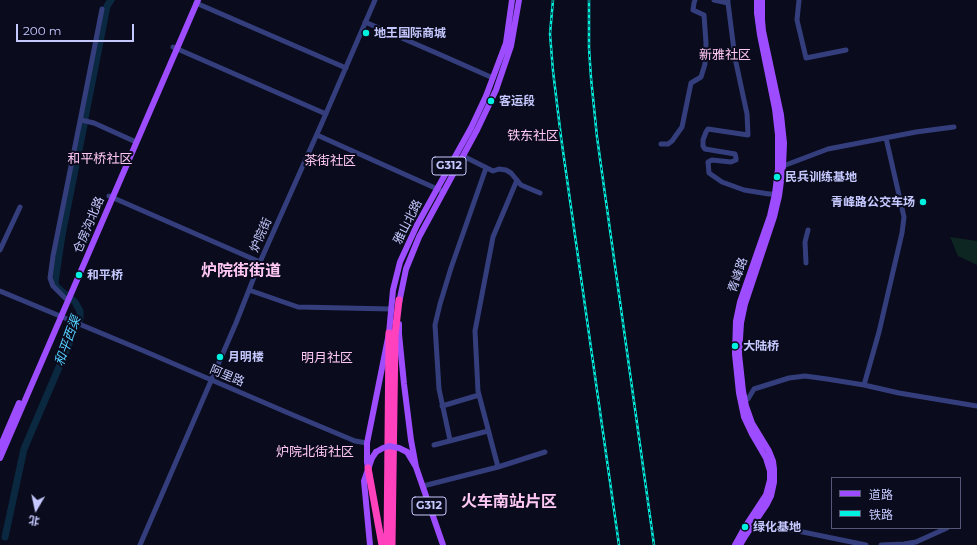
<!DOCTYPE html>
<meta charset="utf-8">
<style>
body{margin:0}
#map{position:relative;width:977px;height:545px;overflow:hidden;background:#0a0b1c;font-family:Montserrat,"Noto Sans SC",sans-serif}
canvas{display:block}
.legend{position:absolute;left:831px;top:477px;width:130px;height:52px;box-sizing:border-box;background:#0a0b1c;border:1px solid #555777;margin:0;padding:5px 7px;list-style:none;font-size:12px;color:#c6c9ff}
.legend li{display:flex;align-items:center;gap:8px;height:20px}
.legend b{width:20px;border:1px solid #555777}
.north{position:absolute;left:16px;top:489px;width:40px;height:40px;-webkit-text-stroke:3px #0a0b1c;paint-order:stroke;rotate:189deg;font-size:11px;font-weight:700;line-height:16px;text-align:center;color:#c6c9ff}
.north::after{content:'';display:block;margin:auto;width:14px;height:18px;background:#c6c9ff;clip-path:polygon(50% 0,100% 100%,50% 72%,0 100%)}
.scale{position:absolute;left:16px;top:24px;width:118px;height:18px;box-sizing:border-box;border:2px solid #c6c9ff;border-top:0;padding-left:5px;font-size:12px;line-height:14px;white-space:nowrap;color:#c6c9ff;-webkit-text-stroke:3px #0a0b1c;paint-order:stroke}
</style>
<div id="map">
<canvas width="977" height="545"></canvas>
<ul class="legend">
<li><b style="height:5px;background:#9d4dff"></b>道路</li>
<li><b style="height:5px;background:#00f1df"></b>铁路</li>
</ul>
<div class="north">北</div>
<div class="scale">200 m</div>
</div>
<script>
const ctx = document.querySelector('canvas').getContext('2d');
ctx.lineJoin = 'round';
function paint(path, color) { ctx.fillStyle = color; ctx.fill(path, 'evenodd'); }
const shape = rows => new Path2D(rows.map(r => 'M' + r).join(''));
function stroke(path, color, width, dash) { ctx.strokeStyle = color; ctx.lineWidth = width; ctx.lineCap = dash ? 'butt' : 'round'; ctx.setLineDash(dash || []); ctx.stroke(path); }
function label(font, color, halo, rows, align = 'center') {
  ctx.font = font + ' Montserrat,"Noto Sans SC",sans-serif'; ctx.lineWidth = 4; ctx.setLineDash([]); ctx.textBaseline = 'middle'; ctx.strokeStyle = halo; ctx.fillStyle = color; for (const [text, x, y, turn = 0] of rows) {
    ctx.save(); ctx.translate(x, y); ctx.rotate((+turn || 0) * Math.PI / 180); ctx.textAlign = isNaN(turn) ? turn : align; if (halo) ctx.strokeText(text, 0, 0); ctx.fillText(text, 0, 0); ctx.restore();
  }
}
paint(shape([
 [950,237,977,241,977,265,958,256]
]), '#0d2621');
stroke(shape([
 [85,118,107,6,111,0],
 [5,537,24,449,80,318,80,311,75,302,60,290,56,286,55,282,62,235,84,125]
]), '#0a2941', 7);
stroke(shape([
 [714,0,728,3,728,1],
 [799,0,797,20,806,58,846,50],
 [196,3,346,68],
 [728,3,735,58,747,114,748,135,708,129,706,132,703,140,703,146,705,149,735,154,736,158,736,160,731,162,712,160,708,162,709,173,722,182,744,190,769,194,775,194],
 [365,22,441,55,493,78],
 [173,47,326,114],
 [81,120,94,123,136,142],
 [317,135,444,192],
 [661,144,668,144,672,141,682,127,691,83,701,77,705,64,706,43,704,15,693,10,694,3,695,0],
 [463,156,493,171,499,169,506,170,511,173,521,185,540,193],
 [780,166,783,166,828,149,916,132,946,128,954,127],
 [109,196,260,262],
 [0,250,20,207],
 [806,263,805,242,808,230],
 [249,290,298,307,391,309],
 [0,291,144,351,293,415,355,441,367,443],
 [65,298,53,286,50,278,53,256,81,116,102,9],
 [864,385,899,393,977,406],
 [741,400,748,399,754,389,789,378,805,376,827,379,864,385,879,332,902,233,904,217,886,138],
 [442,406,479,395],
 [450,440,439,389,435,325,440,304,451,268,486,168],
 [434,445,488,431],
 [498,467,478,391,475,331,493,237,517,180],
 [423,486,498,467,545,452],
 [754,522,866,545],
 [140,545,236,323,260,262,321,125,375,0],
 [881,545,904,544,916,542,947,528]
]), '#343e7d', 5);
stroke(shape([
 [399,303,406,269,419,237,477,130,496,90,511,46,519,0],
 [399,324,399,334,404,384,411,440,416,467],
 [0,447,19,403],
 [407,452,416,467,443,545],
 [0,458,198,0],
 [368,468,367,462,367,443,389,333,393,290,400,262,417,225,471,128,486,96,506,43,512,0],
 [370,545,364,481,372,458,376,452],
 [735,545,745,527,766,495,770,480,770,471,766,458,752,434,744,417,739,393,735,354,736,321,740,302,770,216,775,194,778,169,778,135,777,126,775,109,760,35,757,13,757,0],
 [740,545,746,535,767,504,771,496,774,482,774,469,773,461,769,451,752,423,746,406,743,391,739,354,741,323,745,304,774,217,779,196,783,166,784,143,781,115,763,31,762,20,762,0]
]), '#9d4dff', 6);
stroke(shape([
 [368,468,382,545],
 [387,545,389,333],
 [392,545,395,335,399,300]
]), '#ff41bd', 7);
const rail = shape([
 [553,0,550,34,553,71,561,137,619,545],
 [589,0,589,48,591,78,597,137,654,545]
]);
stroke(rail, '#00f1df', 2.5);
stroke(rail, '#0a0b1c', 1, [3]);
stroke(shape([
 [376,452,383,448,389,446,399,448,407,452]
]), '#9d4dff', 6);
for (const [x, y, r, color] of [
 [366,33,4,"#00f1df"],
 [491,101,4,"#00f1df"],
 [777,177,4,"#00f1df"],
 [923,202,4,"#00f1df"],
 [79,275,4,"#00f1df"],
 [735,346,4,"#00f1df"],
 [220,357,4,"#00f1df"],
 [745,527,4,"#00f1df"]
]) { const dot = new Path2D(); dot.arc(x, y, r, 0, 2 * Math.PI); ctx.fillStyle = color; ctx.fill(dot); stroke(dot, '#0a0b1c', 1.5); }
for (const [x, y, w] of [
 [449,166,34],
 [429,506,34]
]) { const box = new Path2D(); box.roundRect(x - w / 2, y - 9, w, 18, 3); ctx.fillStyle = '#0a0b1c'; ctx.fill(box); stroke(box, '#c6c9ff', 1); }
label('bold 11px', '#c6c9ff', null, [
 ["G312",449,166],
 ["G312",429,506]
]);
label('bold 12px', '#c6c9ff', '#0a0b1c', [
 ["地王国际商城",374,33],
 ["客运段",499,101],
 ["民兵训练基地",785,177],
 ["青峰路公交车场",915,202,"right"],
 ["和平桥",87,275],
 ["大陆桥",743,346],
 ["月明楼",228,357],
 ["绿化基地",753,527]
], 'left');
label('12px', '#c6c9ff', '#0a0b1c', [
 ["雅山北路",408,222,-63],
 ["仓房沟北路",89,225,-67],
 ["炉院街",261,235,-66],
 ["青峰路",738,275,-71],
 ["阿里路",227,376,23]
]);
label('13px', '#ffc8f5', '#0a0b1c', [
 ["新雅社区",725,55],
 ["铁东社区",533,136],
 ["和平桥社区",100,159],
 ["茶街社区",330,161],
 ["明月社区",327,358],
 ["炉院北街社区",315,452]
]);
label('italic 13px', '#54ceff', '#0a0b1c', [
 ["和平西渠",68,341,-70]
]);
label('bold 16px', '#ffc8f5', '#0a0b1c', [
 ["炉院街街道",241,271],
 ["火车南站片区",509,502]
]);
</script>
